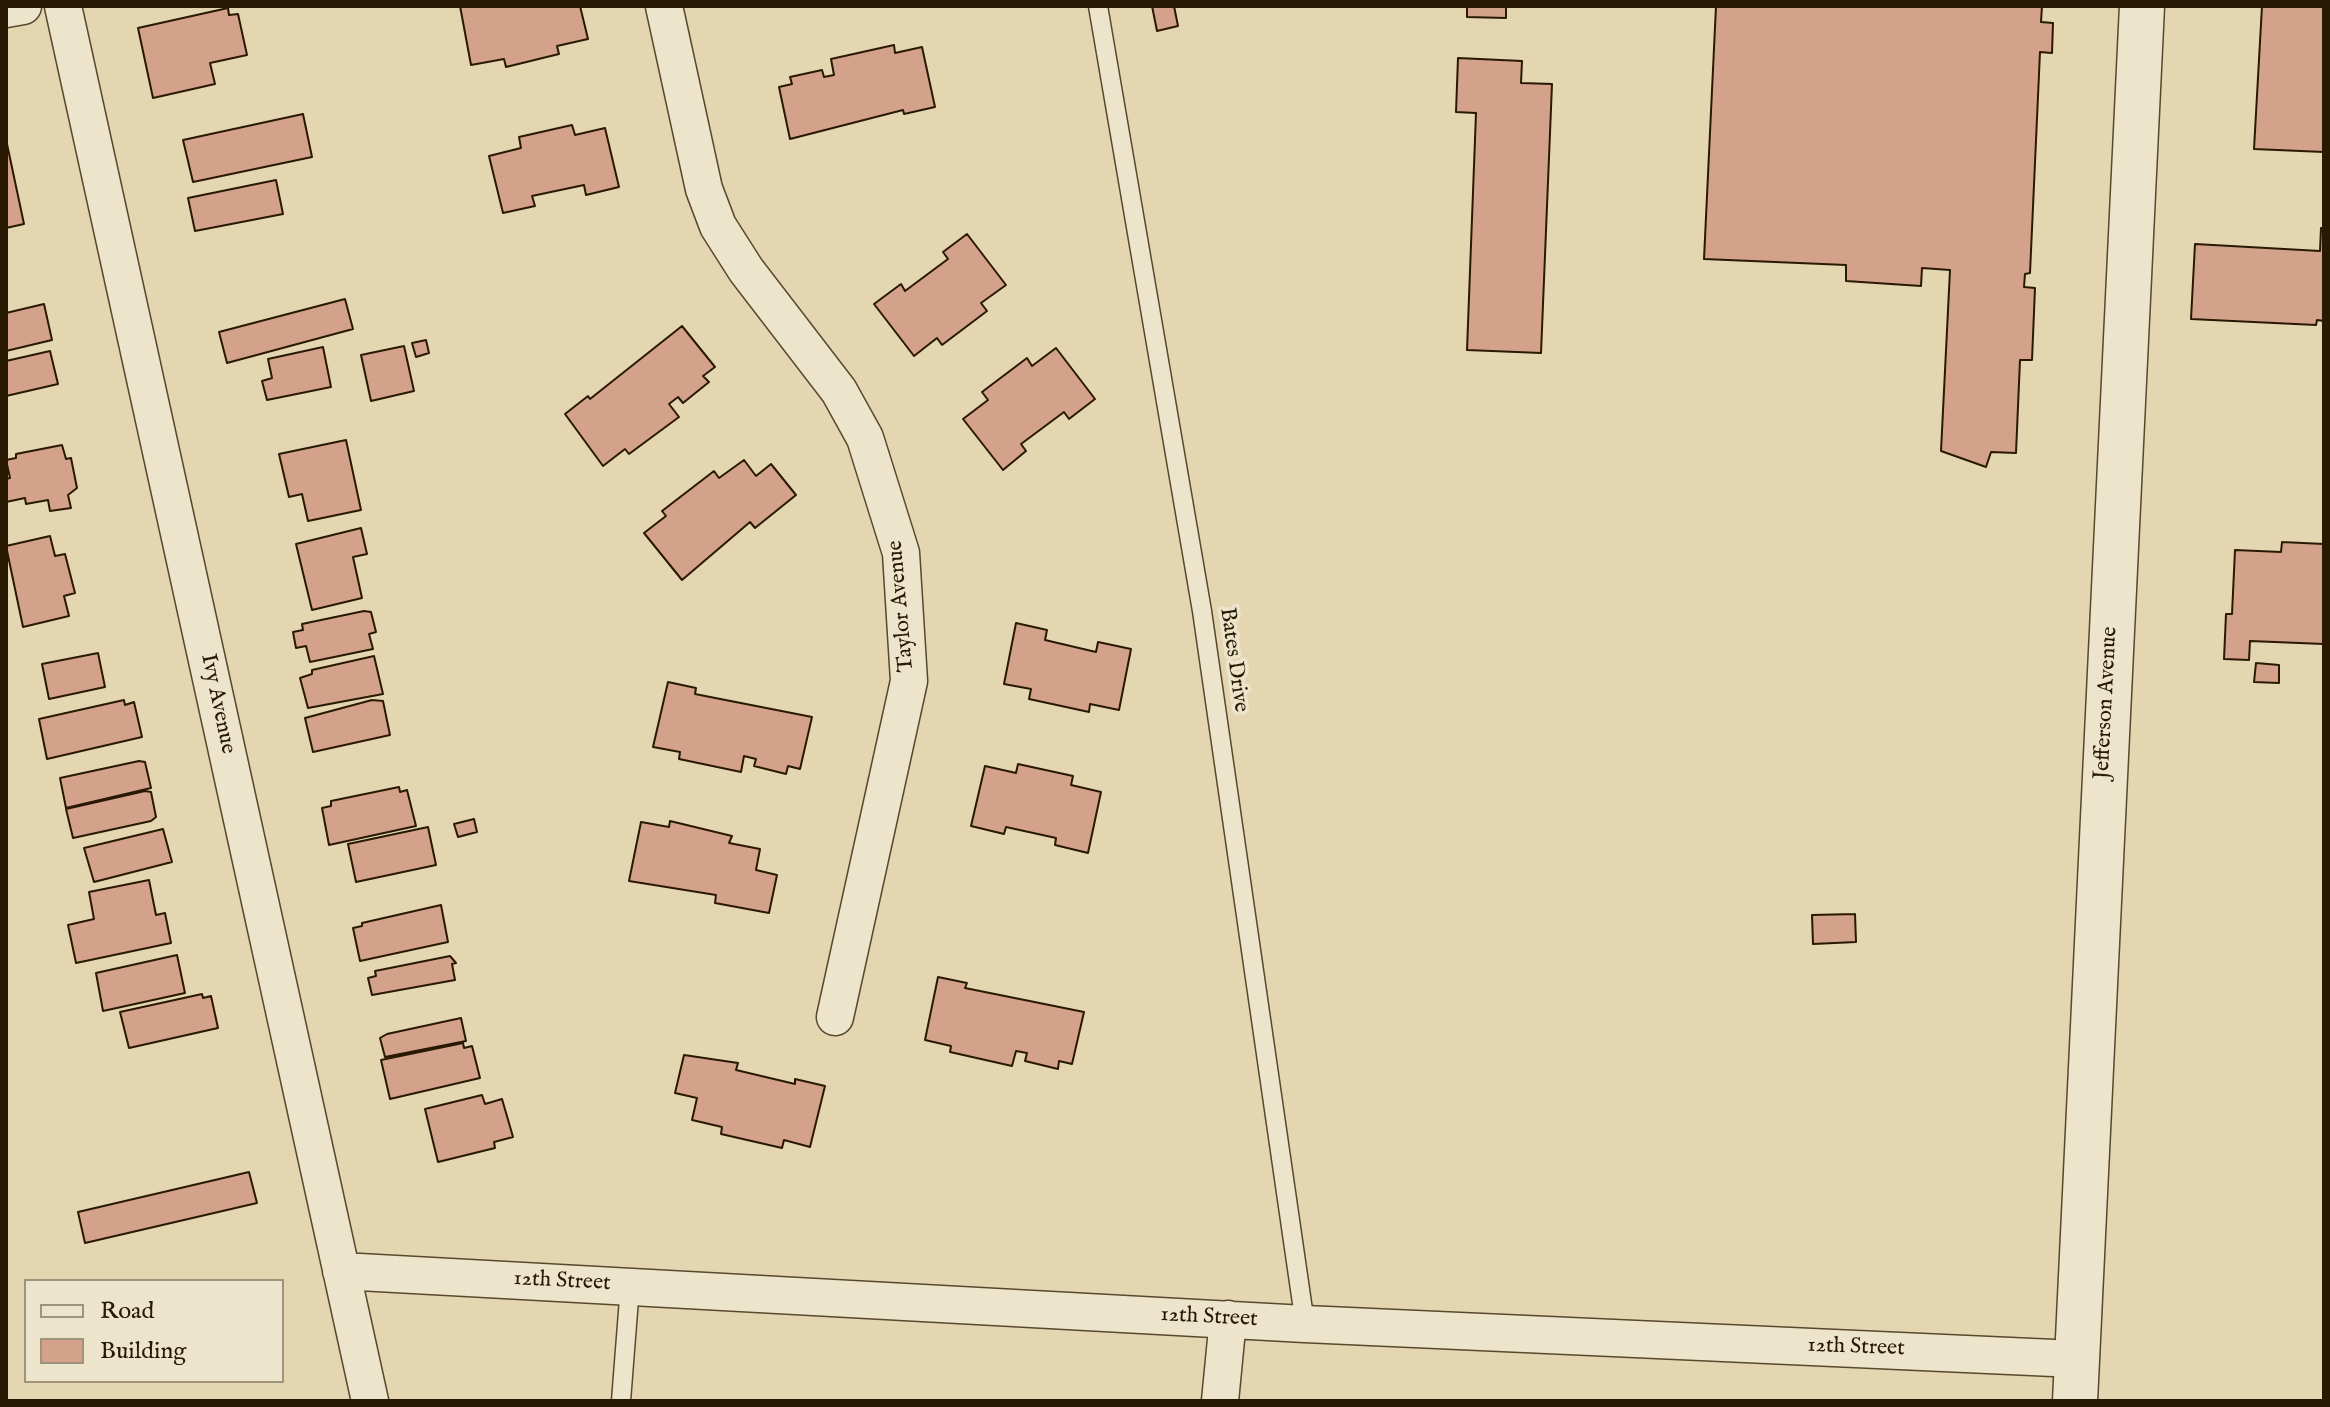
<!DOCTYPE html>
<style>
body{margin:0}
#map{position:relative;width:2330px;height:1407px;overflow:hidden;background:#e3d6b1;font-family:"IM FELL English",serif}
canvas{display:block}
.frame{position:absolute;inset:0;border:8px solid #291903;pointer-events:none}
.legend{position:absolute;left:24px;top:1279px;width:260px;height:104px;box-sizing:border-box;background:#ede4cc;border:2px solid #9f937c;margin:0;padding:10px 14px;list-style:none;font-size:24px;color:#291903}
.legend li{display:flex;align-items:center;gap:16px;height:40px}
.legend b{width:40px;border:2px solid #9f937c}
</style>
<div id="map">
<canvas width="2330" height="1407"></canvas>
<div class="frame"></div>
<ul class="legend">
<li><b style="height:10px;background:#ede4cc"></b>Road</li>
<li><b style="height:22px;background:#d4a28b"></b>Building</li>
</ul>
</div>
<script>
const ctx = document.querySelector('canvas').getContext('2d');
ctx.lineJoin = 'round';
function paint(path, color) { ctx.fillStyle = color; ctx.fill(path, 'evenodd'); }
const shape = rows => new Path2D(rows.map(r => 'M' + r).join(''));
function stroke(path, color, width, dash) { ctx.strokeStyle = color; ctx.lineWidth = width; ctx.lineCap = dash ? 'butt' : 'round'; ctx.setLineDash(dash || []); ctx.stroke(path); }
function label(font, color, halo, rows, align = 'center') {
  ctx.font = font + ' "IM FELL English",serif'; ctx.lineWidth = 7; ctx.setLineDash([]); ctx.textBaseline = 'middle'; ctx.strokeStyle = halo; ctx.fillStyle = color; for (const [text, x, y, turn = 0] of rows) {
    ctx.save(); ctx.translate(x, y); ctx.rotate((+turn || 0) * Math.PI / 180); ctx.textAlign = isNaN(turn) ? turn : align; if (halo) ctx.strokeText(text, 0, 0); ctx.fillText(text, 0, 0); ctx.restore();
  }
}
const building = shape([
 [460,6,580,6,588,39,557,46,559,54,506,67,504,59,471,65,460,6],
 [1152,6,1174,6,1178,26,1157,31,1152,6],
 [1467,6,1506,6,1506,18,1467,17,1467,6],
 [1716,6,2042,6,2041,22,2053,23,2052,53,2040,52,2030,273,2025,274,2024,287,2035,288,2032,360,2020,360,2016,453,1991,452,1986,467,1941,451,1950,270,1922,268,1921,286,1846,281,1846,265,1704,259,1716,6],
 [2262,6,2324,6,2324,152,2254,149,2262,6],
 [228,8,229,15,238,14,247,55,210,63,215,84,153,98,138,28,228,8],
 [894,45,895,53,922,47,935,107,904,114,903,110,790,139,779,87,792,84,790,77,822,70,824,77,834,75,831,59,894,45],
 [1458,58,1522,61,1521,83,1552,84,1541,353,1467,350,1476,113,1456,112,1458,58],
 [303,114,312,157,193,182,183,140,303,114],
 [572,125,575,135,605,128,619,187,586,195,584,185,532,196,535,206,503,213,489,156,521,148,519,137,572,125],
 [7,144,24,224,6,228,6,145,7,144],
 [276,180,283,214,195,231,188,198,276,180],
 [2321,228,2324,228,2324,321,2317,320,2316,325,2191,319,2195,244,2320,251,2321,228],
 [967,234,1006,285,981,303,987,311,942,345,937,338,914,356,874,304,901,284,905,291,948,259,943,252,967,234],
 [345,299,353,329,227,363,219,332,345,299],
 [44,304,52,340,6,351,6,313,44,304],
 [682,326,715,367,703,376,709,382,683,403,678,397,669,404,679,417,629,454,625,449,603,466,565,414,588,396,590,399,682,326],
 [426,340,429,353,416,357,412,343,426,340],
 [404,346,414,391,371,401,361,355,404,346],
 [323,347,331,387,267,400,262,381,272,378,268,359,323,347],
 [1056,348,1095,399,1069,419,1064,412,1021,444,1026,451,1003,470,963,419,988,400,982,392,1027,358,1032,366,1056,348],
 [50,351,58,384,6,396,6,361,50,351],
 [346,440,361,510,308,521,302,494,289,497,279,454,346,440],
 [62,445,66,459,71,458,77,488,68,495,71,508,50,511,48,500,26,504,25,498,6,502,6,479,10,478,6,460,16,458,16,454,62,445],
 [744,460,756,476,771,464,796,495,755,528,750,522,682,580,644,533,666,516,662,511,714,471,719,478,744,460],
 [361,528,367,554,353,557,362,598,312,610,296,544,361,528],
 [50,536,55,556,65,554,75,593,64,596,69,616,23,627,6,546,50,536],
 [2282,542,2324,544,2324,644,2250,641,2249,660,2224,659,2226,614,2232,614,2235,550,2281,552,2282,542],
 [364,611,371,612,376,632,369,634,373,649,310,662,306,646,296,648,293,632,303,630,302,624,364,611],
 [1016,623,1047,630,1045,640,1096,652,1098,642,1131,649,1119,710,1090,704,1089,712,1029,699,1031,689,1004,684,1016,623],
 [98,653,105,687,49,699,42,664,98,653],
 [374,656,383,694,308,708,300,678,312,674,312,670,374,656],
 [2256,663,2279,665,2279,683,2254,682,2256,663],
 [668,682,696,688,695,694,812,717,800,769,788,766,786,774,754,766,756,759,744,756,741,772,679,759,680,752,653,747,668,682],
 [124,700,125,705,134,702,142,737,47,759,39,719,124,700],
 [372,700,383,701,390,735,313,752,305,718,372,700],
 [139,761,145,762,151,788,66,808,60,778,139,761],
 [1018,764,1073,776,1071,785,1101,792,1088,853,1055,845,1056,838,1006,827,1004,834,971,826,985,766,1016,773,1018,764],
 [399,787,400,792,407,790,416,826,329,845,322,808,331,806,331,801,399,787],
 [145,791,151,792,156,817,151,821,73,838,66,809,145,791],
 [474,819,477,832,458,837,454,824,474,819],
 [670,821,732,836,729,843,760,849,756,870,777,875,769,913,715,903,716,895,629,881,641,822,669,827,670,821],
 [428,827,436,865,356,882,348,844,428,827],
 [163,829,172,862,94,882,84,848,163,829],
 [149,880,156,915,165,913,171,943,76,963,68,925,94,919,89,892,149,880],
 [441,905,448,942,360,961,353,928,362,926,362,923,441,905],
 [1855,914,1856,942,1813,944,1812,915,1855,914],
 [177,955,185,993,103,1011,96,973,177,955],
 [450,956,456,963,452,964,455,980,372,995,368,978,376,976,375,971,450,956],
 [938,977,967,983,965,988,1084,1012,1072,1064,1059,1061,1058,1069,1025,1061,1027,1053,1016,1051,1012,1066,950,1052,951,1046,925,1040,938,977],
 [202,994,203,998,211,996,218,1028,129,1048,120,1012,202,994],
 [461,1018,466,1041,385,1057,380,1038,387,1034,461,1018],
 [463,1043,464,1048,472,1046,480,1078,390,1099,381,1060,463,1043],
 [684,1055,738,1063,736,1070,795,1084,795,1079,825,1086,810,1147,784,1140,782,1148,721,1134,722,1127,692,1120,697,1098,675,1093,684,1055],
 [482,1095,485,1104,502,1099,513,1137,494,1142,495,1148,438,1162,425,1109,482,1095],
 [249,1172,257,1203,85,1243,78,1212,249,1172]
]);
paint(building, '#d4a28b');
stroke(building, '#291903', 2);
const service = shape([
 [1098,6,1202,611,1305,1324],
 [621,1401,630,1286]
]);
const minor = shape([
 [63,6,370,1401],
 [664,6,704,189,718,226,746,270,839,391,865,438,901,553,909,681,835,1017],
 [6,9,23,6],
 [341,1271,1305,1324,2076,1359],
 [1220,1401,1228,1319]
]);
const tertiary = shape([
 [2075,1401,2142,6]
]);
stroke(service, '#58482e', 21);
stroke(minor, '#58482e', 39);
stroke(tertiary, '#58482e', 47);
stroke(service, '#ede4cc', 18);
stroke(minor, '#ede4cc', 36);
stroke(tertiary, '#ede4cc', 44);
label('22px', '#291903', '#ede4cc', [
 ["Taylor Avenue",902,606,-95],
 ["Bates Drive",1233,660,82],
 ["Jefferson Avenue",2107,703,-87],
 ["Ivy Avenue",217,704,78],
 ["12th Street",562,1282,3],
 ["12th Street",1209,1318,3],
 ["12th Street",1856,1348,2]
]);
</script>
